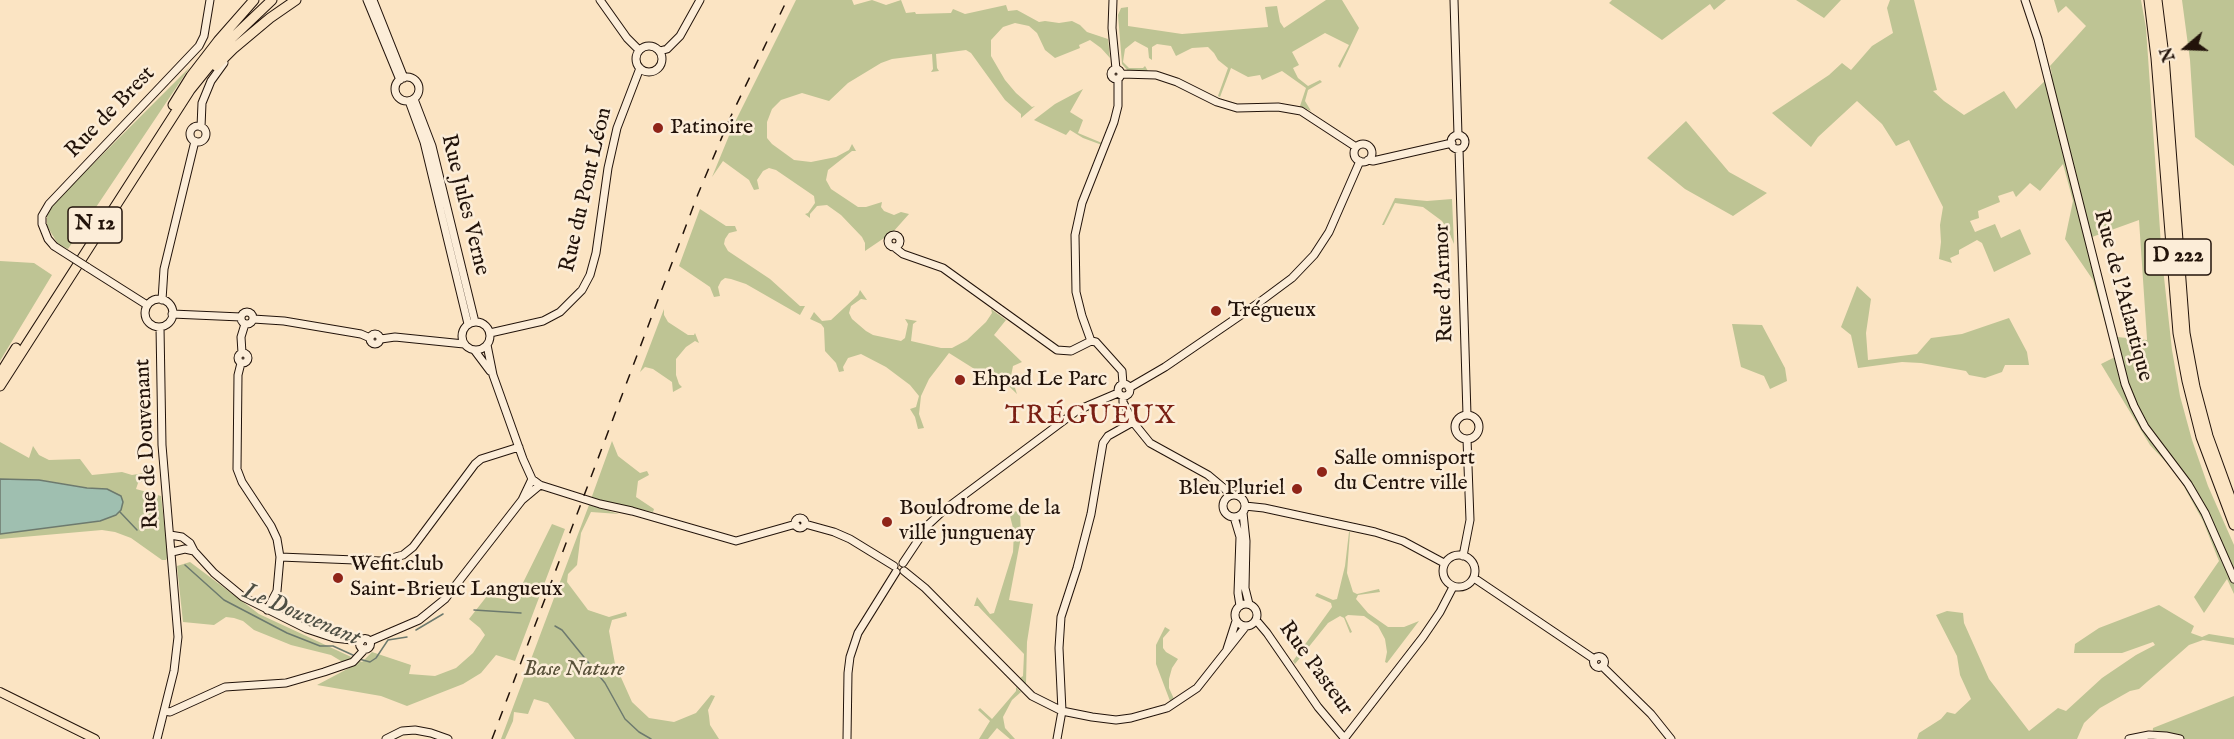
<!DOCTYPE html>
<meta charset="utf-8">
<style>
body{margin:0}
#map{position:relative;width:2234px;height:739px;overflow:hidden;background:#fbe4c3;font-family:"IM FELL English",serif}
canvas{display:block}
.north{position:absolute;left:2156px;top:18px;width:60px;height:60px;-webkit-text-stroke:4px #fcedd8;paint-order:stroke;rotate:251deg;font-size:16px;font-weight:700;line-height:24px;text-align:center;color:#22130a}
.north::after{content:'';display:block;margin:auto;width:21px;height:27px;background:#22130a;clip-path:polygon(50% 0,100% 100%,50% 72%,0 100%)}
</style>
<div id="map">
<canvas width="2234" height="739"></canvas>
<div class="north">N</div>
</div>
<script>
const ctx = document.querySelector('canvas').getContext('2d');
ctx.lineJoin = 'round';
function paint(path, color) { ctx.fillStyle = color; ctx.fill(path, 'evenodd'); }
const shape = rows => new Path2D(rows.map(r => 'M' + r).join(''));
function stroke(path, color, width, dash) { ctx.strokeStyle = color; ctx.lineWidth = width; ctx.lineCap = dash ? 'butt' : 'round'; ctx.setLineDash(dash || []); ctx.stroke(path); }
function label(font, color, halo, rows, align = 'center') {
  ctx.font = font + ' "IM FELL English",serif'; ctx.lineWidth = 5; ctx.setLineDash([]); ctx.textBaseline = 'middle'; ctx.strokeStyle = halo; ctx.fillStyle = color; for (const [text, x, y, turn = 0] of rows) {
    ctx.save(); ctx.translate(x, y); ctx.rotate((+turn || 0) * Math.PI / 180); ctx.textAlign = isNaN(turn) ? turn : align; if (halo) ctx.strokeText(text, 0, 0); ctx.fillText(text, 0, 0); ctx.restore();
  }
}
paint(shape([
 [796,0,852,0,854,5,872,0,886,5,901,0,906,13,915,12,916,14,951,13,953,9,965,14,1006,5,1008,11,1017,10,1039,22,1045,21,1059,23,1072,21,1080,25,1087,32,1108,39,1110,58,1101,48,1090,40,1079,45,1080,48,1055,58,1045,50,1037,33,1029,26,1015,23,1003,27,991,40,991,56,1005,80,1016,93,1032,107,1035,106,1021,118,1021,114,1005,100,971,53,966,50,936,54,937,68,939,71,931,72,933,69,932,54,892,59,881,63,848,83,829,101,802,93,781,100,772,109,767,122,767,138,772,144,794,160,811,162,836,157,849,150,852,144,856,151,852,151,828,170,826,180,831,189,858,207,866,207,882,202,881,207,884,211,894,215,901,212,909,214,893,232,865,251,865,243,862,237,841,215,827,205,817,206,810,214,810,218,805,214,808,213,815,203,814,196,776,170,769,168,763,171,757,180,759,189,754,190,749,180,723,161,712,177,733,126],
 [1326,0,1342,0,1359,28,1340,68,1338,66,1349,45,1325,33,1292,52,1299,65,1293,68,1298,78,1308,86,1320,80,1322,82,1308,90,1305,101,1311,111,1300,106,1306,88,1282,71,1262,80,1260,75,1248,77,1231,68,1220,97,1218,96,1228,68,1218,60,1214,53,1208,47,1192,48,1176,56,1171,46,1157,44,1152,47,1152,60,1149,58,1148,48,1135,41,1125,49,1123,62,1129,68,1143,68,1145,66,1148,71,1128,71,1122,64,1118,15,1121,8,1128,7,1128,26,1182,34,1268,27,1265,7,1277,6,1280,22,1284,28],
 [1612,0,1726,0,1714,10,1710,4,1662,40,1609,3],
 [1796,0,1841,0,1824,18],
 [1890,0,1914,0,1937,90,1933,91,1944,101,1964,115,2004,91,2016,109,2052,74,2050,66,2086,26,2066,6,2058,13,2054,0,2141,0,2146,28,2162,259,2172,350,2180,396,2192,440,2208,486,2234,545,2234,594,2227,579,2204,613,2194,597,2219,561,2203,521,2177,474,2150,445,2101,364,2115,357,2093,280,2065,239,2073,201,2063,164,2040,191,2030,183,2016,197,2013,191,1998,196,2000,202,1978,211,1979,218,1970,221,1975,232,1995,224,2001,238,2020,229,2031,254,1994,272,1982,243,1977,240,1959,250,1959,254,1950,258,1952,263,1939,259,1941,242,1940,225,1943,207,1909,140,1896,146,1882,124,1857,101,1818,137,1811,147,1772,113,1829,75,1842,63,1851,70,1872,46,1893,33,1887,8],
 [2139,220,2147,339,2147,340,2117,337,2092,237],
 [2182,0,2234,0,2234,166,2195,137,2190,60],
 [190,67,68,249,58,244,47,226,47,216,54,203],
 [1083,89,1070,112,1083,120,1078,133,1102,143,1102,145,1083,138,1070,130,1066,135,1034,120,1055,104],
 [1686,121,1729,172,1767,193,1733,216,1685,189,1647,158],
 [1395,198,1427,201,1452,199,1454,244,1448,230,1442,221,1423,207,1395,203,1384,225,1382,225],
 [700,209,726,226,735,226,737,231,729,233,725,239,724,244,728,251,770,279,800,306,805,306,800,315,746,284,731,279,725,278,721,281,718,287,720,296,714,297,710,287,679,266],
 [0,261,34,263,52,275,0,361],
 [1857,286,1871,299,1866,333,1868,360,1917,354,1931,338,1962,334,2009,318,2027,352,2029,365,2005,365,2002,372,1985,378,1969,375,1966,371,1921,363,1902,362,1858,368,1851,335,1841,327],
 [860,290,867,300,861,299,851,306,849,313,852,319,866,331,873,335,901,341,905,338,908,324,905,319,917,321,913,324,911,341,941,348,952,348,967,340,986,322,992,313,991,309,1006,320,994,335,1022,362,1013,366,1011,376,1017,394,991,369,984,375,949,353,929,379,921,396,919,414,924,428,918,429,915,417,910,409,916,407,919,396,910,385,886,367,861,354,848,358,843,367,844,371,839,372,836,363,825,351,824,328,821,324,810,319,814,312,822,321,831,320,858,295],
 [664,309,664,315,668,322,688,335,694,335,695,333,699,343,695,341,686,347,676,359,676,375,679,384,682,387,673,392,672,382,653,369,645,367,640,372],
 [1732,324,1762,325,1785,368,1787,381,1770,389,1764,376,1741,367],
 [612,441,618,456,640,473,647,471,649,475,638,481,636,497,654,509,653,512,591,499],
 [0,442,29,458,33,446,39,455,49,460,80,459,92,475,122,472,132,475,144,473,144,481,138,483,136,489,161,496,168,556,166,560,162,560,131,538,115,532,102,530,0,539,0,534,99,521,116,515,107,489,87,488,39,480,0,479],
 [589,505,619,514,591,512,581,533,577,565,568,574,567,582,588,610,609,617,626,612,627,616,612,620,609,631,615,664,632,702,649,718,674,722,696,713,711,695,715,696,708,710,709,716,710,725,719,739,575,739,548,703,534,699,528,714,514,712,513,721,505,739,501,739],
 [1020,511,1021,537,1009,600,1033,604,1027,642,1026,684,1020,678,1023,676,1024,654,978,606,974,606,977,597,990,614,994,613,1013,552,1014,532,1009,512],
 [552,524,565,529,515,661,496,655,481,673,463,684,407,706,381,696,317,685,351,667,331,655,291,645,254,630,243,621,234,618,226,617,214,625,183,622,177,566,190,562,259,614,362,662,372,652,411,665,409,674,435,676,456,668,473,653,485,635,480,628,469,619,487,596,514,601],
 [1349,532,1350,532,1347,573,1353,592,1357,594,1379,589,1380,592,1358,595,1356,599,1368,613,1388,627,1404,627,1419,621,1387,663,1385,662,1387,652,1385,639,1378,626,1364,616,1348,615,1345,617,1352,632,1350,633,1344,618,1340,616,1328,623,1295,664,1293,661,1332,607,1331,603,1315,596,1317,593,1333,600,1337,599,1345,566],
 [2159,605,2194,626,2191,633,2202,637,2209,634,2234,638,2234,645,2203,640,2189,645,2139,689,2130,691,2100,708,2084,723,2077,739,1917,739,1919,733,1941,719,1947,712,1955,714,1971,699,1960,675,1957,656,1936,615,1947,611,1963,613,1964,623,1989,679,2029,731,2058,708,2066,711,2102,678,2136,655,2155,645,2153,642,2122,653,2074,653,2075,644,2099,628],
 [1165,627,1170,630,1163,638,1163,648,1166,652,1178,659,1172,668,1169,679,1169,688,1174,699,1170,701,1156,664,1156,645],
 [1016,687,1021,692,1012,700,1003,717,1005,728,1015,739,1010,739,997,728,988,739,979,739,990,721,978,710,980,708,992,719,1016,691],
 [2234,696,2234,739,2152,739,2153,728]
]), '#bec494');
const water = shape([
 [0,479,39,480,87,488,107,489,121,496,123,502,121,510,116,515,100,521,0,534,0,479]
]);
paint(water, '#9fbfb0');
stroke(water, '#6d7a6e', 1.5);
stroke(shape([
 [120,512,137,530],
 [185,565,224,600,287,633,320,646,333,646,355,656],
 [474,610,521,613],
 [555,626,562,630,605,683,625,719,639,732,651,739],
 [416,630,443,614],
 [359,659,370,662,376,658,388,640,407,637]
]), '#6d7a6e', 1.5);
const secondary = shape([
 [367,0,400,80],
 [373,0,404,78],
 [600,0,627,38,639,50],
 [1113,0,1112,28,1116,69],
 [1454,0,1458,135],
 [2025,0,2038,39,2125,384,2134,406,2145,427,2188,484,2205,513,2234,579],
 '636 59a13 13 0 1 1 26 0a13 13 0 1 1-26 0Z',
 [660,51,667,49,680,36,700,0],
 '1111 74a5 5 0 1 1 10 0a5 5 0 1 1-10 0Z',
 [1121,74,1156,75,1177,82,1217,102,1237,108,1278,107,1301,111,1356,147],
 '395 89a12 12 0 1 1 24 0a12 12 0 1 1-24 0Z',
 [414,99,432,146,475,322],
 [409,101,424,142,468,324],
 '190 134a8 8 0 1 1 16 0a8 8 0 1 1-16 0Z',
 [201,127,202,103,211,81,224,63],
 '1451 142a7 7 0 1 1 14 0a7 7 0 1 1-14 0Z',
 '1354 153a9 9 0 1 1 18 0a9 9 0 1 1-18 0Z',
 [1459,149,1467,415],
 [1368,160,1373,161,1452,143],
 '888 241a6 6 0 1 1 12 0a6 6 0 1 1-12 0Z',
 [54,246,48,239,42,224,42,216,49,204,199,46,204,36,210,0],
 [894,247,903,254,943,268,1057,350,1071,351,1091,341],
 [87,267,147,305],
 '145 313a14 14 0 1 1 28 0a14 14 0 1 1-28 0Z',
 [162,300,164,269,195,141],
 '241 318a6 6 0 1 1 12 0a6 6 0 1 1-12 0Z',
 [172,314,241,317],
 [253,319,284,321,361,334,370,338],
 '462 336a14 14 0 1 1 28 0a14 14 0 1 1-28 0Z',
 [490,333,543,321,560,312,582,290,590,275,596,253,608,168,617,128,640,68],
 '370 339a5 5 0 1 1 10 0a5 5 0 1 1-10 0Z',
 [381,339,395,337,464,344],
 [1091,341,1082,316,1076,292,1075,235,1082,203,1114,122,1118,106,1118,79],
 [1091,341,1096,342,1122,371,1123,384],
 [487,345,493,375,523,459,532,479,540,485,600,504,632,511,736,541,796,524],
 [475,351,490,371],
 '238 358a5 5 0 1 1 10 0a5 5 0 1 1-10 0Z',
 [242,353,241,337,245,324],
 [241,363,238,375,237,469,242,482,271,526,277,539,280,557,277,591,267,610],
 '1118 390a6 6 0 1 1 12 0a6 6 0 1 1-12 0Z',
 [1129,388,1165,367,1257,304,1292,278,1314,255,1329,232,1360,161],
 [1123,396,1123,402,1133,422,1150,443,1208,475,1232,495],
 '1455 427a12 12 0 1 1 24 0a12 12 0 1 1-24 0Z',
 [532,479,522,500,540,485],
 '1223 506a11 11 0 1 1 22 0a11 11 0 1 1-22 0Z',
 [1245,506,1264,508,1375,532,1403,541,1444,563],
 [1243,513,1246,541,1245,588,1249,604],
 [1234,517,1240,537,1238,593,1240,606],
 '795 523a5 5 0 1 1 10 0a5 5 0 1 1-10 0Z',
 [805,524,834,532,850,539,894,566],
 [170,535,182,537,190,543,194,551,214,573,243,597,307,629,334,638,361,641],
 [172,552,185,549,194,551],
 '1443 571a16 16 0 1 1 32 0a16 16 0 1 1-32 0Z',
 [1463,556,1470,520,1467,439],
 [280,557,380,561,403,555,413,547,475,464,481,459,519,447],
 [903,563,929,524,944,510,1078,410,1118,393],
 [904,571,925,588,1032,696,1062,711,1092,717,1116,720,1131,718,1167,708,1197,688,1246,626],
 [1474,578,1594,659],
 '1235 615a11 11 0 1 1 22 0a11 11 0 1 1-22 0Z',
 [1256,620,1267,633,1318,707,1345,739],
 '359.5 644a5.5 5.5 0 1 1 11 0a5.5 5.5 0 1 1-11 0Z',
 [370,641,419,620,445,599,522,500],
 [1227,649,1236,621],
 '1593.5 662a5.5 5.5 0 1 1 11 0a5.5 5.5 0 1 1-11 0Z',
 [1602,666,1651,714,1671,739],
 [165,711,170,712,225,687,286,683,324,672,353,662,365,649],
 [157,739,174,671,178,637,162,445,160,327],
 [386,739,402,731,415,730,431,733,448,739],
 [847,739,848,673,850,657,858,633,896,572],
 [1057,739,1062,711,1059,648,1061,617,1077,568,1091,514,1103,443,1108,436,1133,422],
 [1344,739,1423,637,1440,612,1453,587],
 [2129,739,2149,735,2166,736,2180,739]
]);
const primary = shape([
 [0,692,95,739]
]);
const highway = shape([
 [2149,0,2156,58,2178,333,2187,381,2201,437,2234,525],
 [2157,0,2164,56,2185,333,2195,387,2208,436,2234,508],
 [216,66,233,49,270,18,296,0],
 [173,105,191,76,218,41,254,0],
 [0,374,16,348],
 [0,386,190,90,232,38,272,0]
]);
stroke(secondary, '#22130a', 9);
stroke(primary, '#22130a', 10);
stroke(highway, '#22130a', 11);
stroke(secondary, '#fcedd8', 7);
stroke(primary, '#fbe4c3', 8);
stroke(highway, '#fbe4c3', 9);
stroke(shape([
 [492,739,698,194,730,118,787,0]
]), '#22130a', 1.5, [10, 10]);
const secondaryBridge = shape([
 [54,246,87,267]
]);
stroke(secondaryBridge, '#22130a', 9, []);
stroke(secondaryBridge, '#fcedd8', 7);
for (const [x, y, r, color] of [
 [658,128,6,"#8f2418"],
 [1216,311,6,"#8f2418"],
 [960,380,6,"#8f2418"],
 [1322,472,6,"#8f2418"],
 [1297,489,6,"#8f2418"],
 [887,522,6,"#8f2418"],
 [338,578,6,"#8f2418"]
]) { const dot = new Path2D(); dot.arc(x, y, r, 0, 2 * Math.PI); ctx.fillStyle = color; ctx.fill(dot); stroke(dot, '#fcedd8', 2); }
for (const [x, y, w] of [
 [95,225,54],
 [2178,257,66]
]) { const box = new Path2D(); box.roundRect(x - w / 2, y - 18, w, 36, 4.5); ctx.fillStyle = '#fcedd8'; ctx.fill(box); stroke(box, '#22130a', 1.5); }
label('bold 21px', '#22130a', null, [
 ["N 12",95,225],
 ["D 222",2178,257]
]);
label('22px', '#22130a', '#fcedd8', [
 ["Rue de Brest",111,113,-46],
 ["Rue du Pont Léon",587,190,-77],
 ["Rue Jules Verne",464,205,76],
 ["Rue d'Armor",1445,283,-92],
 ["Rue de l'Atlantique",2122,296,75],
 ["Rue de Douvenant",148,444,-93],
 ["Rue Pasteur",1315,669,54]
]);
label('22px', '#22130a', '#fcedd8', [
 ["Patinoire",670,128],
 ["Trégueux",1228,311],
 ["Ehpad Le Parc",972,380],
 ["Salle omnisport",1334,459],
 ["du Centre ville",1334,484],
 ["Bleu Pluriel",1285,489,"right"],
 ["Boulodrome de la",899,509],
 ["ville junguenay",899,534],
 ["Wefit.club",350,565],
 ["Saint-Brieuc Langueux",350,590]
], 'left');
label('italic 22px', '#59513a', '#fcedd8', [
 ["Base Nature",574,670]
]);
label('italic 24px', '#4e4f44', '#fcedd8', [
 ["Le Douvenant",301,616,23]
]);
ctx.letterSpacing = '1.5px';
label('26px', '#7a1f14', '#fcedd8', [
 ["TRÉGUEUX",1091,418]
]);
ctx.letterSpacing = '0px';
</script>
